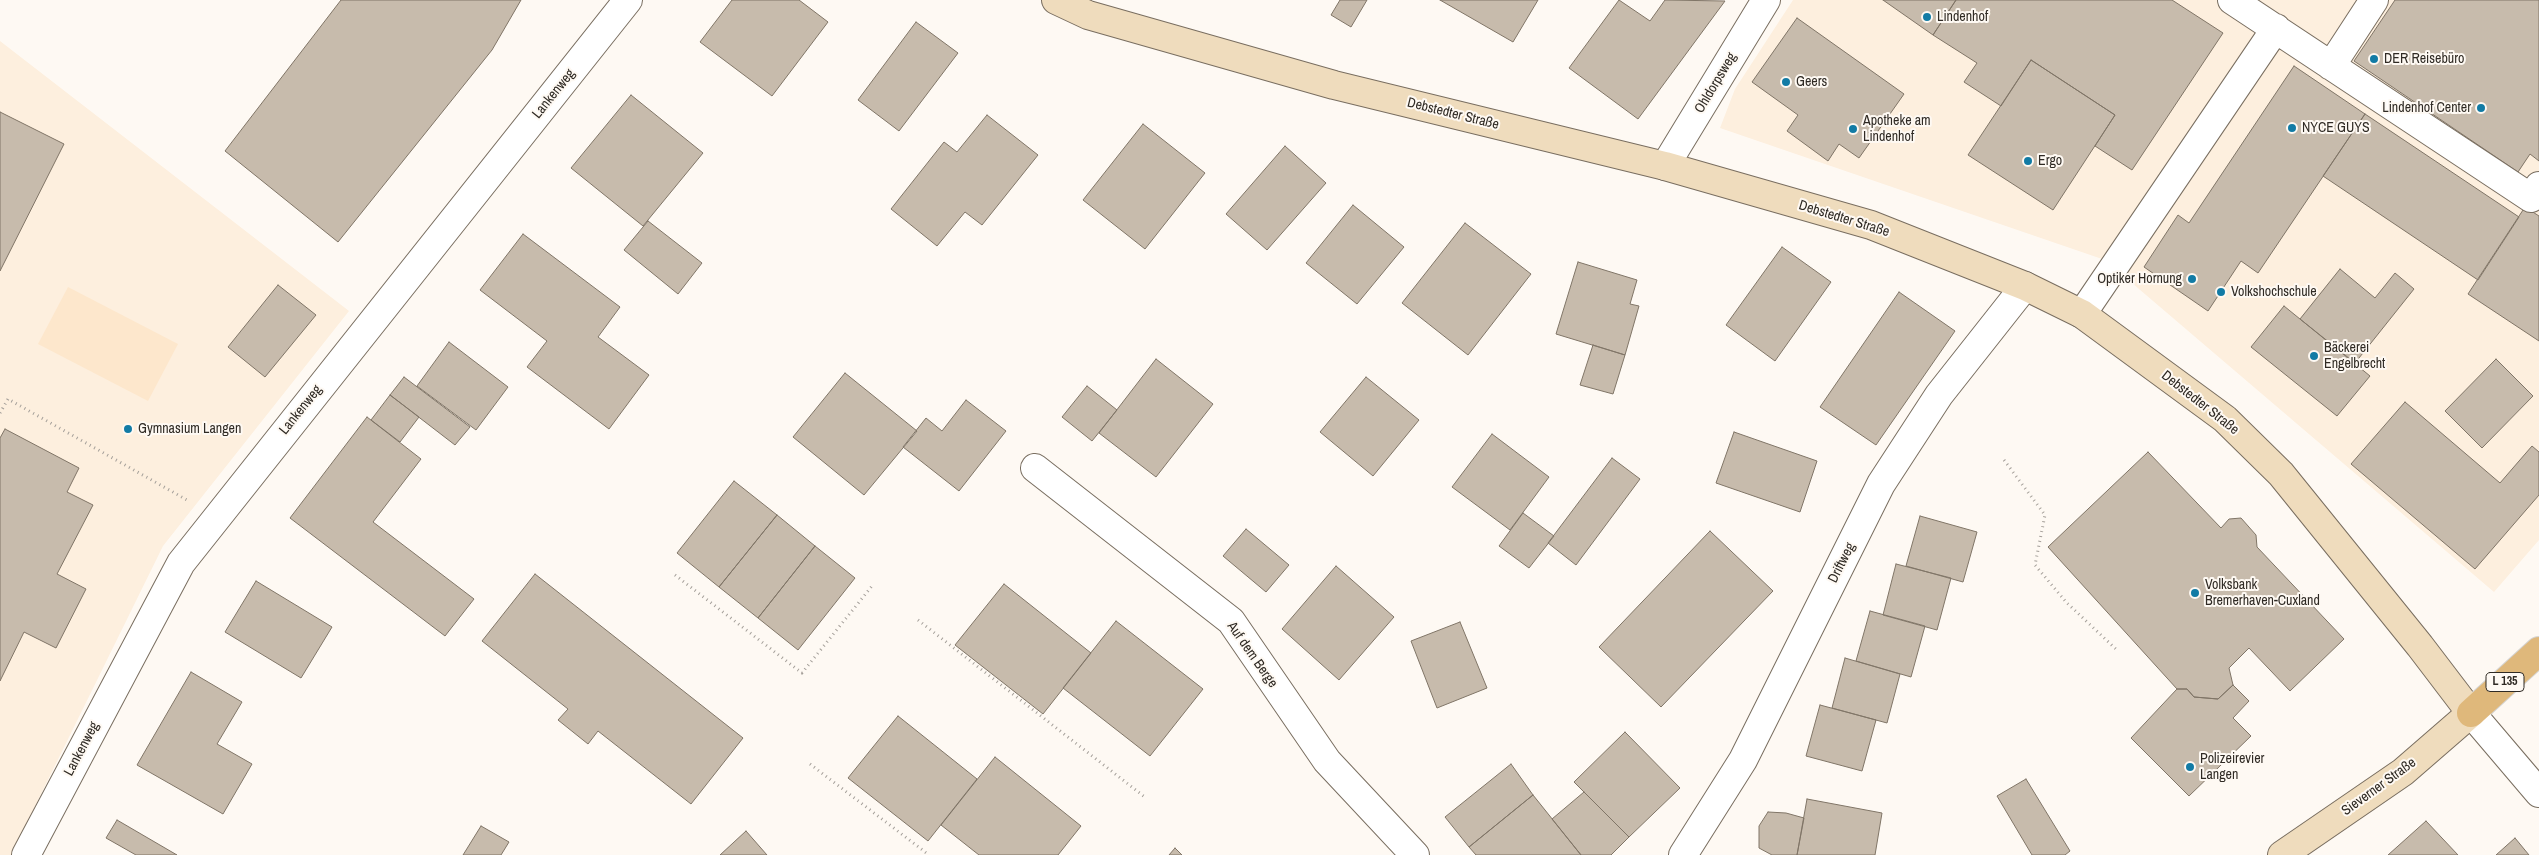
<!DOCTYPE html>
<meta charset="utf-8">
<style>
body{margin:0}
canvas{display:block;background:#fef9f3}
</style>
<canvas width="2539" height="855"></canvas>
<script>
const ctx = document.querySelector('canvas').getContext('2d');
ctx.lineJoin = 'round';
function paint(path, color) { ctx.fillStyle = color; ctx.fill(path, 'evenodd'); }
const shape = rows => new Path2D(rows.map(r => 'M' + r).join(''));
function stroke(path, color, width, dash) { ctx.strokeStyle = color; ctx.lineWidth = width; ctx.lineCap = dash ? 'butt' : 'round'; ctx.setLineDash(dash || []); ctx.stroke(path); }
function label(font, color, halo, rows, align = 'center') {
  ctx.font = font + ' "Archivo Narrow",sans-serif'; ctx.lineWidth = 4; ctx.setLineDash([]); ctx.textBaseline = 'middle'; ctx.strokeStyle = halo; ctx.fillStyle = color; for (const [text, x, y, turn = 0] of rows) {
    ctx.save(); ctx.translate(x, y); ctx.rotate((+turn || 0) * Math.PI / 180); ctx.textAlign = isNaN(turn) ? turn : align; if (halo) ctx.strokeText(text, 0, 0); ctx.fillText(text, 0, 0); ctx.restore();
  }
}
paint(shape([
 [1793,0,2539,0,2539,540,2494,592,2105,260,1720,128,1735,89],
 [0,41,349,311,163,546,11,855,0,855]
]), '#fdefde');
paint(shape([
 [68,287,178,344,148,401,38,344]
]), '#fde7cc');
const building = shape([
 [341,0,521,0,492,50,338,242,225,151,341,0],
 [732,0,799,0,828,22,772,96,700,42,732,0],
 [1340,0,1367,0,1351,27,1331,15,1340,0],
 [1440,0,1538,0,1513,42,1440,0],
 [1619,0,1650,21,1665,0,1725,1,1638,119,1569,68,1619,0],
 [1883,0,1956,0,1933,35,1883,0],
 [1956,0,2172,0,2223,33,2132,170,2095,146,2115,115,2031,60,2001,106,1964,82,1977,63,1933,35,1956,0],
 [2395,0,2539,0,2539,161,2530,154,2518,172,2354,61,2395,0],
 [1797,18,1904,94,1859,158,1839,144,1828,161,1787,131,1798,115,1752,82,1797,18],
 [916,22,958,53,899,131,858,100,916,22],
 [2031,60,2115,115,2053,210,1968,155,2031,60],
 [2294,66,2365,114,2258,273,2241,261,2208,311,2144,267,2178,215,2189,223,2294,66],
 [631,95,703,153,643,226,571,168,631,95],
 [0,112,64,144,0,271,0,112],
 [2365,114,2519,217,2478,280,2323,176,2365,114],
 [987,115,1038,155,982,225,965,212,937,246,891,209,944,142,957,152,987,115],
 [1143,124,1205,173,1145,249,1083,200,1143,124],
 [1285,146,1326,183,1267,250,1226,214,1285,146],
 [1353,205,1404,247,1357,304,1306,263,1353,205],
 [2525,207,2539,216,2539,341,2468,294,2525,207],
 [648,221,702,263,678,294,624,250,648,221],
 [1465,223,1531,274,1468,355,1402,303,1465,223],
 [523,234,620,307,598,337,649,375,609,429,527,367,547,341,480,290,523,234],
 [1782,247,1831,282,1775,361,1726,325,1782,247],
 [1578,262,1637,280,1630,304,1639,306,1625,355,1556,334,1578,262],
 [2340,269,2375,298,2395,273,2414,289,2355,363,2300,319,2340,269],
 [278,285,316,315,265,377,228,347,278,285],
 [1899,292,1955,331,1876,445,1820,407,1899,292],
 [2284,306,2370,376,2337,416,2251,347,2284,306],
 [449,342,508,387,476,430,417,386,449,342],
 [1593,345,1625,355,1613,394,1580,385,1593,345],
 [1156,359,1213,404,1156,477,1099,433,1156,359],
 [2496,359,2533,396,2482,448,2445,411,2496,359],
 [845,373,917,431,864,495,793,437,845,373],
 [404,377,470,427,455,445,390,395,404,377],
 [1366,377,1419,420,1373,476,1320,432,1366,377],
 [1087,386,1117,410,1092,441,1062,417,1087,386],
 [390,395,419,417,400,442,371,420,390,395],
 [966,400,1006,431,959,491,903,447,926,418,942,431,966,400],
 [2405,402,2500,483,2532,446,2539,452,2539,495,2475,569,2351,464,2405,402],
 [367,417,421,459,373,522,474,599,445,636,290,518,367,417],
 [5,429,79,468,67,492,93,505,57,574,86,589,56,648,24,632,0,681,0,438,5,429],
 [1734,432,1817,461,1800,512,1716,483,1734,432],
 [1492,434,1549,477,1510,530,1452,487,1492,434],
 [2148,452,2221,528,2229,519,2241,518,2256,535,2257,547,2344,639,2290,691,2249,648,2229,668,2233,685,2218,699,2194,697,2187,689,2177,689,2048,547,2148,452],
 [1612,458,1640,479,1576,565,1548,543,1612,458],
 [734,481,777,515,719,587,677,553,734,481],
 [1523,513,1554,536,1529,568,1499,546,1523,513],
 [777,515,815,546,758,618,719,587,777,515],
 [1920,516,1977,532,1963,582,1906,566,1920,516],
 [1246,529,1289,565,1266,592,1223,556,1246,529],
 [1710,531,1773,591,1661,707,1599,647,1710,531],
 [815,546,855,578,798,650,758,618,815,546],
 [1896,564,1951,578,1937,630,1883,615,1896,564],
 [1336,566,1394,617,1339,680,1282,629,1336,566],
 [535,574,743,738,691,804,598,731,588,744,558,720,568,709,482,641,535,574],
 [256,581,332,627,301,678,225,632,256,581],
 [1004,584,1091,653,1043,714,955,645,1004,584],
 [1870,611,1925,626,1911,677,1856,661,1870,611],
 [1116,621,1203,689,1150,756,1063,688,1116,621],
 [1460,622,1487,688,1437,708,1411,641,1460,622],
 [1845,658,1900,674,1887,723,1832,708,1845,658],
 [191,672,242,702,217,744,252,764,223,814,137,765,191,672],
 [2233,685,2249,701,2233,718,2251,736,2189,796,2131,738,2177,689,2187,689,2194,697,2218,699,2233,685],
 [1820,705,1876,720,1862,771,1806,756,1820,705],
 [898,716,977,779,928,841,848,778,898,716],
 [1625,732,1680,788,1629,837,1574,782,1625,732],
 [995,757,1081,826,1058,855,979,855,941,825,995,757],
 [1511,764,1533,795,1469,847,1445,817,1511,764],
 [2026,779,2070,851,2065,855,2032,855,1997,796,2026,779],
 [1584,792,1629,837,1611,855,1581,855,1552,819,1584,792],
 [1533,795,1581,855,1476,855,1469,847,1533,795],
 [1807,799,1882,813,1875,855,1797,855,1807,799],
 [1768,812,1786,813,1804,818,1797,855,1772,855,1759,848,1759,826,1768,812],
 [117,820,177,855,136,855,106,838,117,820],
 [2426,821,2458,855,2388,855,2426,821],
 [481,826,509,842,501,855,463,855,481,826],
 [746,831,767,855,720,855,746,831],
 [2515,838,2529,855,2496,855,2515,838],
 [1175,848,1182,855,1169,855,1175,848]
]);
paint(building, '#c7bbac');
stroke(building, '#807567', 1);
const pedestrian = shape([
 [2232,0,2531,198,2539,186],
 [2331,66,2374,0],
 [2082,314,2276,28]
]);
const minor = shape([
 [1665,166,1766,0],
 [1035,468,1231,621,1327,761,1415,855],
 [2471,713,2539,793],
 [26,855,181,563,628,0],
 [1683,855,1743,760,1881,484,1939,395,2025,286]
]);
const secondary = shape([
 [1056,0,1088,15,1334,85,1665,166,1871,225,2025,286,2082,314,2225,419,2281,474,2420,646,2471,713,2403,772,2282,855]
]);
const primary = shape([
 [2471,713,2539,651]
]);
stroke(pedestrian, '#796e60', 30);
stroke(minor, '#796e60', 30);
stroke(secondary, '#796e60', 30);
stroke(primary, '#d5d4d3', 30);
stroke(shape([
 [0,413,8,399,187,500],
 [2004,460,2045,515,2035,565,2066,602,2118,651],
 [675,575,802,673,872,586],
 [918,620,1146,798],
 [810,764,929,855]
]), '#a49f99', 3, [1, 4]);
stroke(pedestrian, '#fff', 28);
stroke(minor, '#fff', 28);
stroke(secondary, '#efdcbd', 28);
stroke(primary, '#dfb87b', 28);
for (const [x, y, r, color] of [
 [1927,17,5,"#127ba5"],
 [2374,59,5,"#127ba5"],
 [1786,82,5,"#127ba5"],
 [2481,108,5,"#127ba5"],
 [2292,128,5,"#127ba5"],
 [1853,129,5,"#127ba5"],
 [2028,161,5,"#127ba5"],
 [2192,279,5,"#127ba5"],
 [2221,292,5,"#127ba5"],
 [2314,356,5,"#127ba5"],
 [128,429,5,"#127ba5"],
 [2195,593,5,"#127ba5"],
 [2190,767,5,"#127ba5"]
]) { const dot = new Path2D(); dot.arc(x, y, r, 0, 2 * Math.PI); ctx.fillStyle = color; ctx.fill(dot); stroke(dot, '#fef9f3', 2); }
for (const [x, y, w] of [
 [2505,682,38]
]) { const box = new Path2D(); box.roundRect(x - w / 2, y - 9.5, w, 19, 4); ctx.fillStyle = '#fef9f3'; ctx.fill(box); stroke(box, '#2f2a24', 1); }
label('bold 12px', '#2f2a24', null, [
 ["L 135",2505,682]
]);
label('14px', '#2f2a24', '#fef9f3', [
 ["Lindenhof",1937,17],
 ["DER Reisebüro",2384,59],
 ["Geers",1796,82],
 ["Lindenhof Center",2471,108,"right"],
 ["Apotheke am",1863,121],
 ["Lindenhof",1863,137],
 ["NYCE GUYS",2302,128],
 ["Ergo",2038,161],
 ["Optiker Hornung",2182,279,"right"],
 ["Volkshochschule",2231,292],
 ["Bäckerei",2324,348],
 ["Engelbrecht",2324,364],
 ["Gymnasium Langen",138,429],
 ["Volksbank",2205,585],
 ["Bremerhaven-Cuxland",2205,601],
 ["Polizeirevier",2200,759],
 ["Langen",2200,775]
], 'left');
label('14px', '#2f2a24', '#fef9f3', [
 ["Ohldorpsweg",1716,83,-59],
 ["Lankenweg",554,94,-51],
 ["Debstedter Straße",1453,114,14],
 ["Debstedter Straße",1844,219,17],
 ["Debstedter Straße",2200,403,38],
 ["Lankenweg",301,410,-51],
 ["Driftweg",1842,563,-63],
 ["Auf dem Berge",1252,655,55],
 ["Lankenweg",82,749,-62],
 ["Sieverner Straße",2379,787,-36]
]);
</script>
